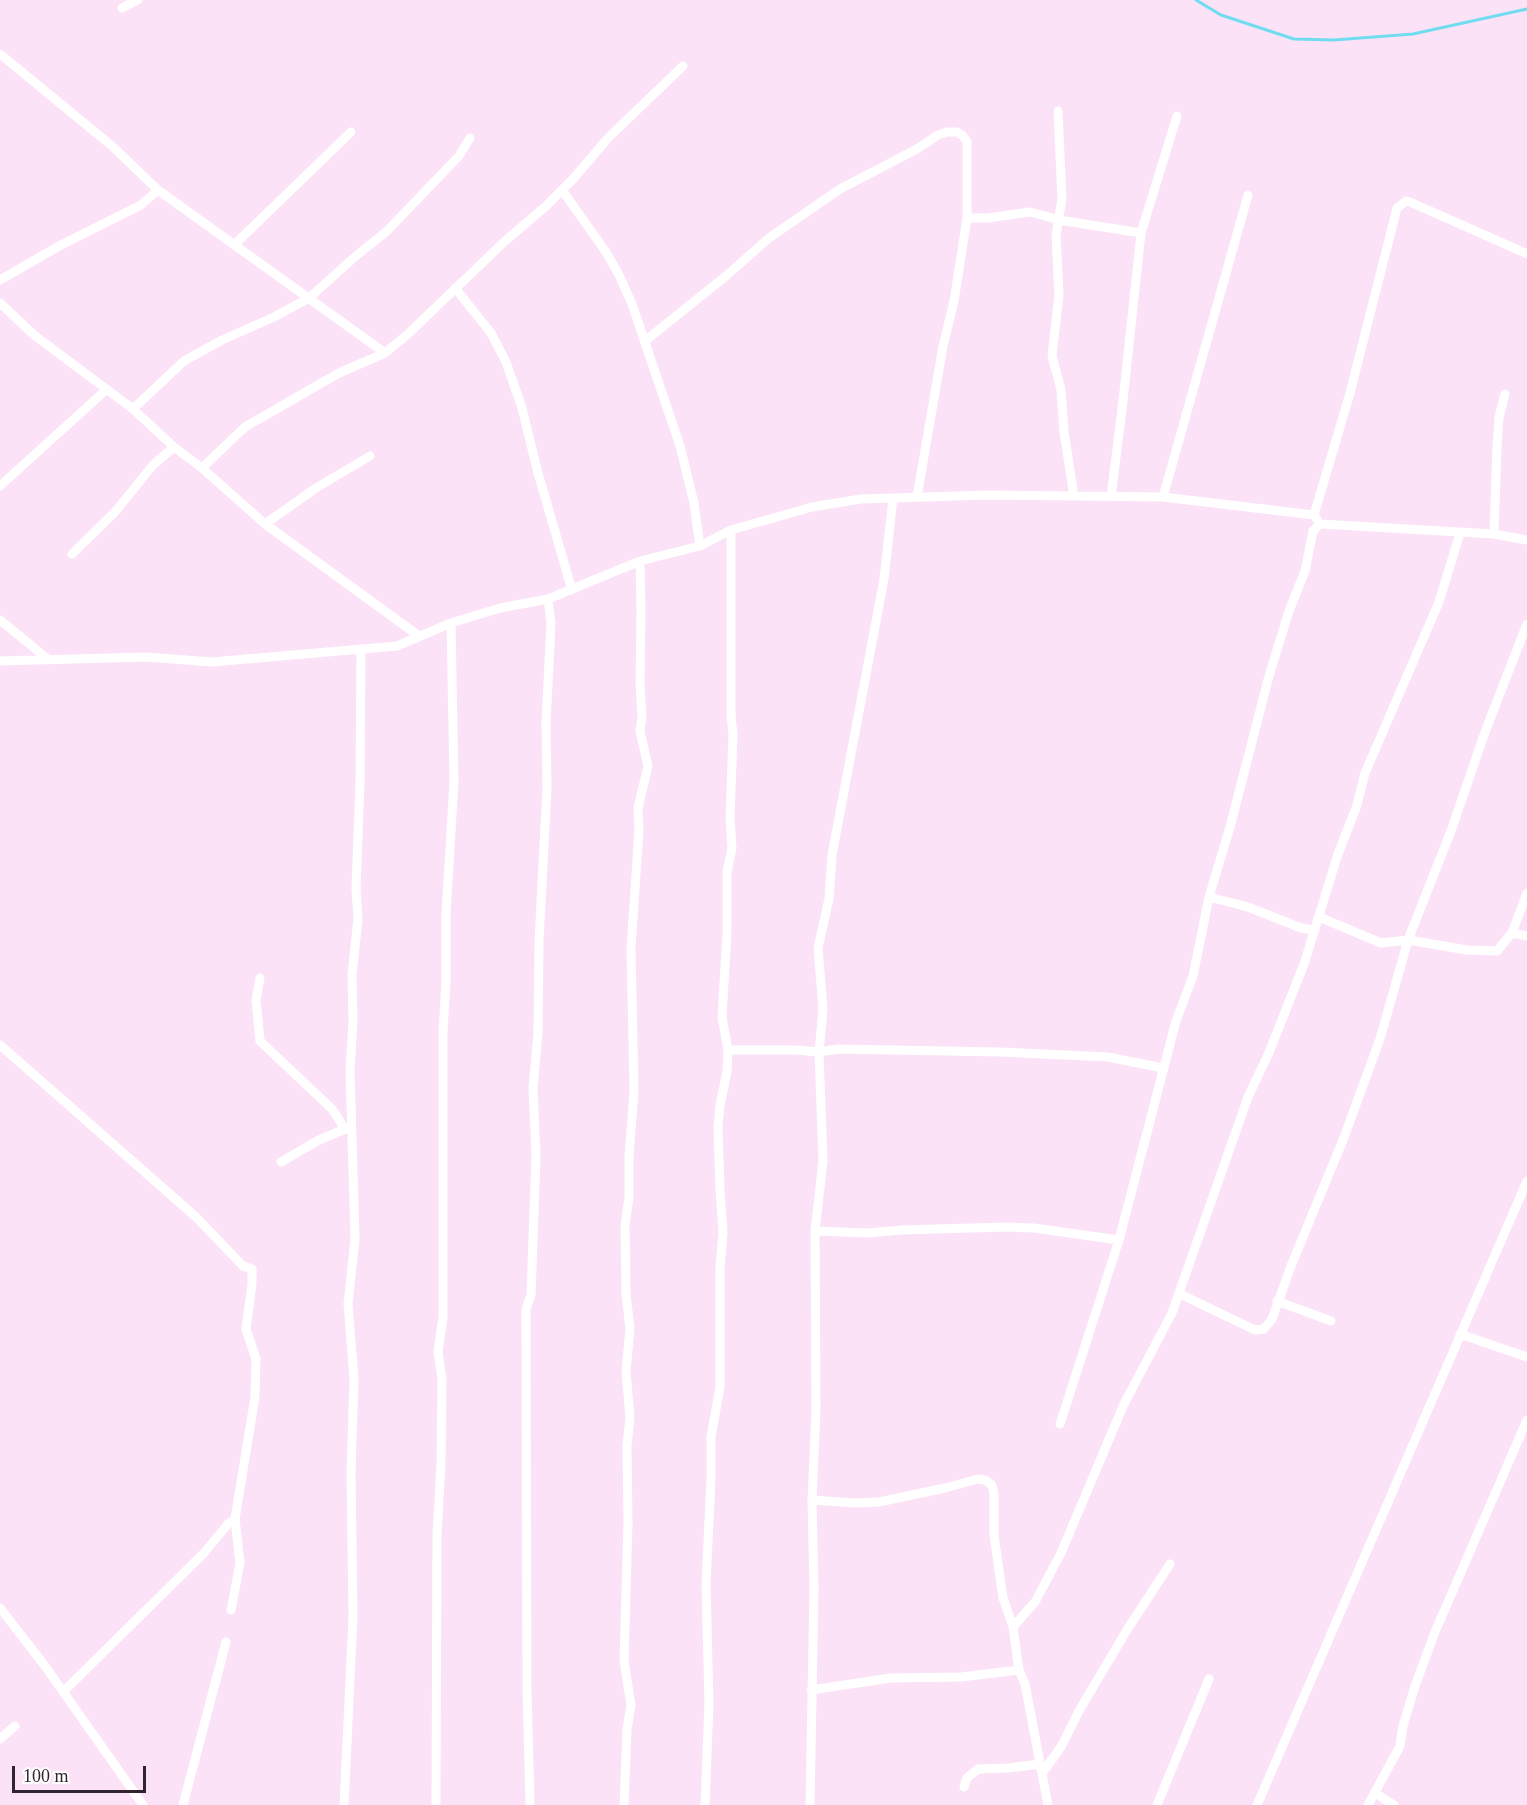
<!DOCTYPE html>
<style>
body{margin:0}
#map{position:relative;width:1527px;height:1805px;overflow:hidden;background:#fbe2f7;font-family:Georgia,serif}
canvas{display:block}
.scale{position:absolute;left:12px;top:1766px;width:134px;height:27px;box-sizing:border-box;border:3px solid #322330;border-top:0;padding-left:8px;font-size:18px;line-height:21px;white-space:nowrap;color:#322330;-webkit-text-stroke:4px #fff;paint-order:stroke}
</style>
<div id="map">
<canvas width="1527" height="1805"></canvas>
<div class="scale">100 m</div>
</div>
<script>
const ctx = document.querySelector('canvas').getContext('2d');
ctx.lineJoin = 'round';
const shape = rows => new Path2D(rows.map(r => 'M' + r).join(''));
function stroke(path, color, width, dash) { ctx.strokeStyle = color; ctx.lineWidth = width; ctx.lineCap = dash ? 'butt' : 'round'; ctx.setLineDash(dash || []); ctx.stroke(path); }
stroke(shape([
 [1196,0,1221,15,1294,39,1334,40,1413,34,1527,9]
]), '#71dcef', 3);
stroke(shape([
 [122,8,138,0],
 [0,54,112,146,158,190],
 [1058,111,1062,199,1056,235,1059,295,1052,356,1061,390,1064,432,1074,496],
 [562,190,606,252,619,275,632,304,680,446,694,503,700,546],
 [234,245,351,132],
 [0,280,61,245,141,205,158,190,385,353],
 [455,288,491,333,506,362,522,408,538,473,572,590],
 [0,303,34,335,133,409,174,447,202,468,265,524,419,636],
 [645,341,726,276,769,238,840,189,917,149,938,135,947,132,957,132,963,136,967,142,967,218],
 [133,409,184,361,222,340,274,317,309,298,357,255,386,232,459,156,470,138],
 [202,468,245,427,339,373,385,353,408,334,504,242,546,206,573,179,609,137,683,66],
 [0,486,107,389],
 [917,497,943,346,954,301,967,218,988,218,1030,212,1059,220,1141,233],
 [1111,497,1123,401,1141,233,1177,116],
 [1163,497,1248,195],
 [1314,515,1350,393,1397,208,1406,201,1410,202,1527,254],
 [265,524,316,488,370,456],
 [1494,534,1497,446,1499,417,1505,394],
 [72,554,115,512,153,465,174,447],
 [0,620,49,660],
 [0,661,146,657,212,662,397,646,451,623,500,608,548,599,640,561,700,546,731,530,812,507,861,499,988,495,1163,497,1314,515,1320,524,1494,534,1527,540],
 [1209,897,1248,907,1301,928,1315,930],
 [1319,917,1381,943,1408,940,1467,950,1497,951,1512,933,1527,936],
 [1512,933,1527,893],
 [260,978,256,1000,260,1041,332,1109,345,1129],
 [0,1045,196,1217,243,1266,252,1269,252,1284,246,1329,256,1359,255,1397,235,1519,228,1524,204,1553,63,1692],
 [728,1050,796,1050,819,1052,838,1049,1000,1052,1108,1057,1163,1068],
 [281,1162,319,1140,350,1127],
 [815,1231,867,1233,902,1230,1006,1227,1034,1228,1119,1240,1176,1021,1193,976,1209,897,1230,827,1269,676,1289,611,1305,571,1313,531,1320,524],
 [1180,1294,1255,1330,1264,1329,1272,1319,1291,1266,1343,1140,1380,1039,1408,940,1451,831,1485,732,1527,624],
 [1277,1301,1331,1321],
 [1460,1334,1527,1357],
 [1060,1424,1119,1240],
 [812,1500,855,1503,879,1502,945,1488,978,1479,985,1480,992,1485,994,1494,994,1535,1003,1598,1013,1627,1019,1670,1025,1684,1048,1805],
 [0,1608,45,1666,143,1805],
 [231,1610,240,1563,235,1519],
 [1013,1627,1035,1602,1061,1553,1124,1404,1172,1313,1248,1097,1268,1055,1304,964,1338,854,1356,808,1365,773,1439,602,1460,533],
 [811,1690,891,1678,961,1677,1019,1670],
 [0,1739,15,1726],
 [1043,1772,1061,1747,1080,1709,1127,1630,1170,1564],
 [964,1787,967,1778,978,1769,1008,1768,1041,1764],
 [1375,1793,1394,1805],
 [183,1805,226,1642],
 [344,1805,353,1617,351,1472,354,1378,348,1304,355,1239,350,1070,353,1021,352,974,358,919,356,889,360,784,361,649],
 [436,1805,437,1535,441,1464,442,1379,438,1351,443,1318,443,1032,446,981,446,914,454,782,451,623],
 [530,1805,527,1689,526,1309,531,1295,536,1155,533,1088,538,1033,539,941,547,788,546,723,551,623,548,599],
 [624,1805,627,1729,631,1705,624,1661,628,1523,627,1446,630,1418,626,1371,630,1329,626,1294,625,1225,629,1198,629,1157,634,1091,631,948,639,830,638,808,648,766,640,731,642,717,640,684,641,612,640,561],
 [705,1805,709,1704,706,1584,711,1479,711,1437,720,1387,720,1267,723,1233,720,1190,718,1127,720,1105,727,1072,728,1050,722,1017,727,933,727,872,732,848,730,818,733,734,731,716,731,530],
 [810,1805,814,1589,812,1500,816,1411,815,1231,823,1161,819,1052,823,1009,818,948,829,899,832,855,884,579,893,498],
 [1157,1805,1209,1679],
 [1257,1805,1527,1181],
 [1368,1805,1400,1746,1403,1726,1415,1686,1435,1632,1527,1420]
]), '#fff', 9);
</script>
